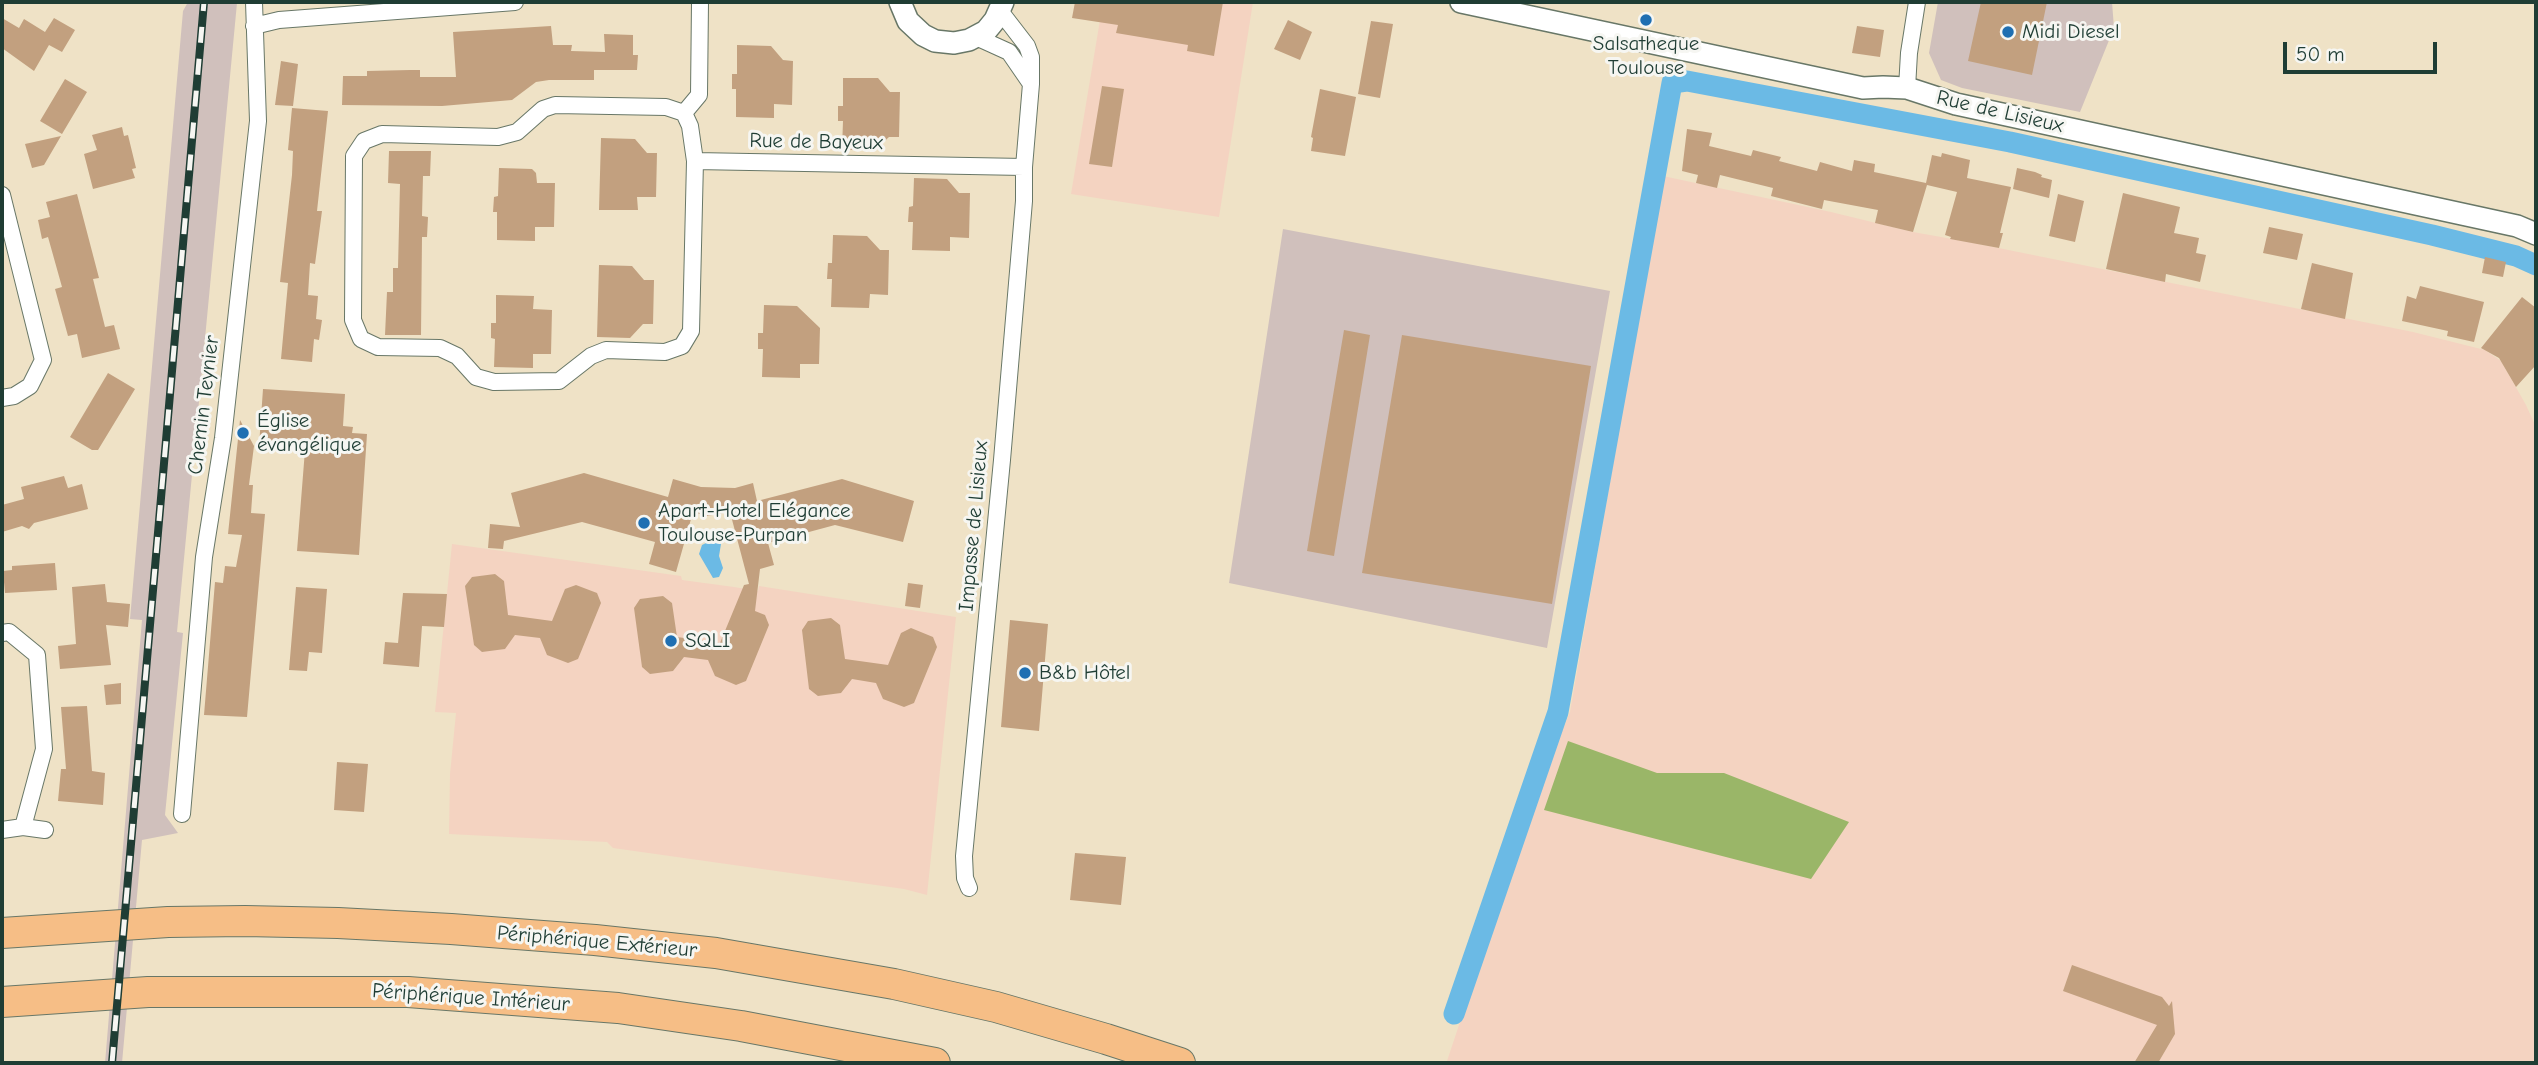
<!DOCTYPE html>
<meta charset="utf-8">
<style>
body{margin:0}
#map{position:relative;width:2538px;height:1065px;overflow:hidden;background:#efe2c6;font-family:"Comic Neue",sans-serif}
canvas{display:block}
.frame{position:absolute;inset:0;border:4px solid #1f3d34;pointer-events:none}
.scale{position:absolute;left:2283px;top:42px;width:154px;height:32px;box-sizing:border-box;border:4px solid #1f3d34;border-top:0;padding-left:9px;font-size:21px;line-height:24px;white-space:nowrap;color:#1f3d34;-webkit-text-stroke:5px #f6f6f2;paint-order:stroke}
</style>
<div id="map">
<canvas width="2538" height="1065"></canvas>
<div class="frame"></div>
<div class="scale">50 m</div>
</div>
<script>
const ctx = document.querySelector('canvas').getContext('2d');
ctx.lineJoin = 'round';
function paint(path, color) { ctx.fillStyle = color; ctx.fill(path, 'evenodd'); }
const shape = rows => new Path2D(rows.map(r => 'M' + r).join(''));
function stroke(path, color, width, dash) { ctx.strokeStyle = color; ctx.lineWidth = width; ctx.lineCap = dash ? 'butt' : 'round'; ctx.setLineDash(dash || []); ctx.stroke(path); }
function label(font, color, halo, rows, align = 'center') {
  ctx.font = font + ' "Comic Neue",sans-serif'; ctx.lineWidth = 6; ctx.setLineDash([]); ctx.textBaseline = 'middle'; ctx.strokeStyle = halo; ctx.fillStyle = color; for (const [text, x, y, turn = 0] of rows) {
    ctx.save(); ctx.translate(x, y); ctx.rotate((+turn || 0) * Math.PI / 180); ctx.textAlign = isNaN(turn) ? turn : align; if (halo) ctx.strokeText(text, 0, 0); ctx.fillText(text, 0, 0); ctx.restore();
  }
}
paint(shape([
 [1103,2,1253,2,1219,217,1071,194],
 [1663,176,1831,212,1913,232,1969,242,2413,332,2485,350,2501,361,2526,405,2536,427,2536,1063,1453,1063,1447,1061,1536,794,1570,712],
 [452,544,681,576,682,580,734,587,758,591,759,586,956,617,927,895,904,889,613,848,607,842,449,834,450,774,456,713,435,712]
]), '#f4d3c1');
paint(shape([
 [188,2,237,3,177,632,183,633,165,815,178,833,142,840,122,1063,105,1063,142,620,130,619,183,11],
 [1938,2,2112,2,2114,28,2080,112,1962,88,1941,80,1929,53],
 [1283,229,1610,291,1547,648,1229,583]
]), '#d0c0bc');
paint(shape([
 [1568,741,1657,773,1724,773,1849,822,1811,879,1544,810]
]), '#9ab668');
paint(shape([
 [714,539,718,540,721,544,719,556,723,568,719,577,713,578,699,554,702,545]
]), '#6bbae5');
stroke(shape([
 [1454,1014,1558,712,1672,83,1687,81,2010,142,2432,235,2516,256,2536,265]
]), '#6bbae5', 21);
paint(shape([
 [1075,2,1223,2,1214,56,1187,51,1188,45,1116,33,1118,25,1072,18],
 [1981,2,2047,2,2032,75,1968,61],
 [2,18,19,28,24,19,45,32,54,18,75,30,62,52,49,45,34,71,2,48],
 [1288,20,1312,32,1300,60,1274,49],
 [1371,21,1393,24,1380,98,1358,94],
 [551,26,553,45,572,45,571,51,605,52,604,34,633,35,633,55,638,55,637,70,594,70,594,80,549,80,536,82,512,100,442,106,342,105,343,76,367,76,367,71,410,70,420,70,420,77,456,77,453,32],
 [1857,26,1884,30,1880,57,1852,53],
 [737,45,771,46,783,60,793,61,792,105,774,104,774,118,736,117,736,89,732,89,732,74,737,74],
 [281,61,298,64,293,106,275,105],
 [843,78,878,78,890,92,900,92,899,137,889,137,875,150,842,150,843,121,838,121,838,106,843,106],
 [65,79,87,92,62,134,40,121],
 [1102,86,1124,89,1112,167,1089,164],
 [1320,89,1356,97,1345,156,1311,151,1313,138,1311,137],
 [292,108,328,111,317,211,322,211,315,264,310,263,308,295,318,296,316,319,322,320,319,340,314,339,312,362,281,359,288,283,280,282,292,175,293,151,288,150],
 [122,127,124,136,128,135,136,168,132,169,135,178,93,189,84,154,97,150,92,135],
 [1687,129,1712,133,1709,146,1751,156,1753,150,1781,157,1779,161,1817,171,1820,162,1852,171,1854,160,1875,164,1874,172,1926,183,1932,155,1941,157,1942,153,1970,160,1967,178,2011,187,2000,233,2003,233,1999,248,1950,239,1951,237,1945,235,1957,192,1927,185,1913,232,1875,223,1878,210,1824,200,1822,209,1771,196,1773,188,1720,175,1717,188,1696,183,1698,175,1682,171],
 [61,136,44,165,32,168,25,144],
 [601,138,635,139,647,153,657,153,656,197,637,197,638,210,599,210],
 [389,151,431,151,430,176,423,176,422,216,428,217,427,237,422,237,421,335,385,335,387,292,393,292,393,268,398,268,400,184,388,183],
 [499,168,532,169,536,173,537,183,555,183,554,227,535,227,535,241,497,240,497,212,493,212,494,197,498,196],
 [2017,168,2035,172,2042,175,2041,177,2052,180,2049,198,2013,189],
 [914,178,947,179,959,193,970,193,969,238,950,237,950,251,912,250,913,222,908,222,909,207,913,206],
 [2123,193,2180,207,2174,233,2199,238,2196,253,2206,255,2200,282,2166,274,2165,282,2106,269],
 [77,194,99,278,93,279,105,327,114,325,120,349,82,358,77,334,68,336,55,289,62,287,48,237,42,239,38,220,50,217,46,202],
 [2058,194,2084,201,2075,242,2049,236],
 [2269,227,2303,234,2297,260,2263,253],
 [833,235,867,236,880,250,889,250,888,295,870,294,869,308,831,307,832,279,827,279,828,263,832,263],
 [2485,257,2506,262,2503,277,2482,273],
 [2312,263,2353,273,2345,319,2301,309],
 [599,265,632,266,644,280,654,280,653,324,643,324,630,338,597,337],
 [2420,286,2484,302,2474,342,2447,336,2448,331,2402,321,2407,296,2416,299],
 [496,295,534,296,533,309,552,310,551,354,533,354,533,368,494,367,495,339,491,338,491,323,496,323],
 [2522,297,2536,308,2536,365,2516,387,2499,358,2481,348],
 [764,305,797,306,820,328,819,364,800,364,800,378,762,377,763,349,758,349,758,333,763,333],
 [1344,330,1370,335,1334,556,1307,551],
 [1402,335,1591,366,1552,604,1362,573],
 [108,373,135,389,98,450,92,450,70,437],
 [263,389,345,394,343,426,353,427,352,433,367,434,359,555,297,551,305,450,259,446],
 [240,420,254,446,249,485,253,485,251,513,265,514,247,717,204,715,215,582,223,583,225,566,236,567,242,535,228,534],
 [584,473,668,497,673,479,701,487,735,488,753,483,757,501,842,479,914,501,903,542,835,525,768,543,774,565,760,569,755,611,765,615,769,625,746,681,736,685,715,676,708,660,684,657,673,671,650,674,642,667,634,608,640,599,663,596,672,603,677,637,720,643,744,585,749,584,730,512,707,516,693,512,676,572,649,564,655,542,582,522,504,541,503,549,488,548,490,524,520,527,511,493],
 [64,476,68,488,82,484,88,509,34,523,29,529,22,526,2,532,2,505,24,499,21,487],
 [55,563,57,590,5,593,3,571,12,570,12,566],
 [495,574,504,581,508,615,552,621,565,589,576,585,597,593,601,603,578,659,568,663,547,655,540,638,515,635,505,649,482,652,474,645,465,586,472,577],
 [908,583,923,585,920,608,905,606],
 [105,584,107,602,130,604,128,627,106,625,111,665,60,669,58,646,76,644,72,587],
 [296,587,327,589,322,653,309,652,307,671,289,670],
 [403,593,447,594,444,627,422,626,419,667,383,664,385,642,398,643],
 [831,618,840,625,845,659,888,665,901,633,911,628,933,637,937,647,914,703,904,707,883,699,876,683,852,679,841,693,818,696,809,689,802,630,808,621],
 [1010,620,1048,624,1039,731,1001,727],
 [121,683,121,704,106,705,104,685],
 [87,706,92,771,105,773,103,805,58,801,61,769,66,769,61,707],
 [337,762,368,764,364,812,334,810],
 [1075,853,1126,857,1121,905,1070,900],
 [2072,965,2162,997,2169,1006,2172,1001,2175,1034,2158,1063,2134,1063,2157,1025,2063,991]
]), '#c2a07f');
const minor = shape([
 [254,26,279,20,515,2],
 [976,37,1009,52,1031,84,1031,57,1027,46,1000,11],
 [1907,88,1909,53,1917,2],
 [684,113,699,95,700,2],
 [695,161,690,126,684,113,666,107,555,105,543,109,517,132,498,137,382,134,364,141,354,156,353,320,361,339,378,347,440,348,457,356,476,377,494,382,559,381,591,356,606,350,665,352,682,346,691,331,695,161,1024,167,1031,84],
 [2,195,43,360,30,386,14,396,2,398],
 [2,633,9,632,37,655,44,749,23,827],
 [182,814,204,557,223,438,258,121,254,2],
 [2,830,23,827,45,830],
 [969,888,965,878,964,856,1002,460,1024,201,1024,167]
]);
const tertiary = shape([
 [900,2,908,21,923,35,935,41,954,43,969,40,986,31,995,20,1003,2],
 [1461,2,1863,88,1883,87,1907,88,1956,104,2517,226,2536,234]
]);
const motorway = shape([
 [2,933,168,922,245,921,338,923,451,929,595,940,716,953,894,984,996,1007,1106,1039,1180,1063],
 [2,1002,148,992,408,992,618,1008,741,1026,935,1063]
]);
stroke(minor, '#687767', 18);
stroke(tertiary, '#687767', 24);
stroke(motorway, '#687767', 32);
stroke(minor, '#fff', 16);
stroke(tertiary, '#fff', 21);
stroke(motorway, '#f6be86', 30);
const rail = shape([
 [112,1063,204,2]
]);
stroke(rail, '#1f3d34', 8);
stroke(rail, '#f6f6f2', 5, [16]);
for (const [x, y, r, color] of [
 [1646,20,7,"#1f6fb2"],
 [2008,32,7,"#1f6fb2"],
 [243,433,7,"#1f6fb2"],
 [644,523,7,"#1f6fb2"],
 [671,641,7,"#1f6fb2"],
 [1025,673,7,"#1f6fb2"]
]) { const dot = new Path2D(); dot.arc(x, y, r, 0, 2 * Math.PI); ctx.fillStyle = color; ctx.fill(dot); stroke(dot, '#f6f6f2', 2.5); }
label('21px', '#1f3d34', '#f6f6f2', [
 ["Midi Diesel",2022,32],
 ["Salsatheque",1646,44,"center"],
 ["Toulouse",1646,68,"center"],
 ["Église",257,421],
 ["évangélique",257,445],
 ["Apart-Hotel Elégance",658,511],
 ["Toulouse-Purpan",658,535],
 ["SQLI",685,641],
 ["B&b Hôtel",1039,673]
], 'left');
label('21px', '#1f3d34', '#f6f6f2', [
 ["Rue de Lisieux",2000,112,13],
 ["Rue de Bayeux",816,142,1],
 ["Chemin Teynier",204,405,-83],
 ["Impasse de Lisieux",974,526,-85],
 ["Périphérique Extérieur",597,942,5],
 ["Périphérique Intérieur",471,998,4]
]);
</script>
